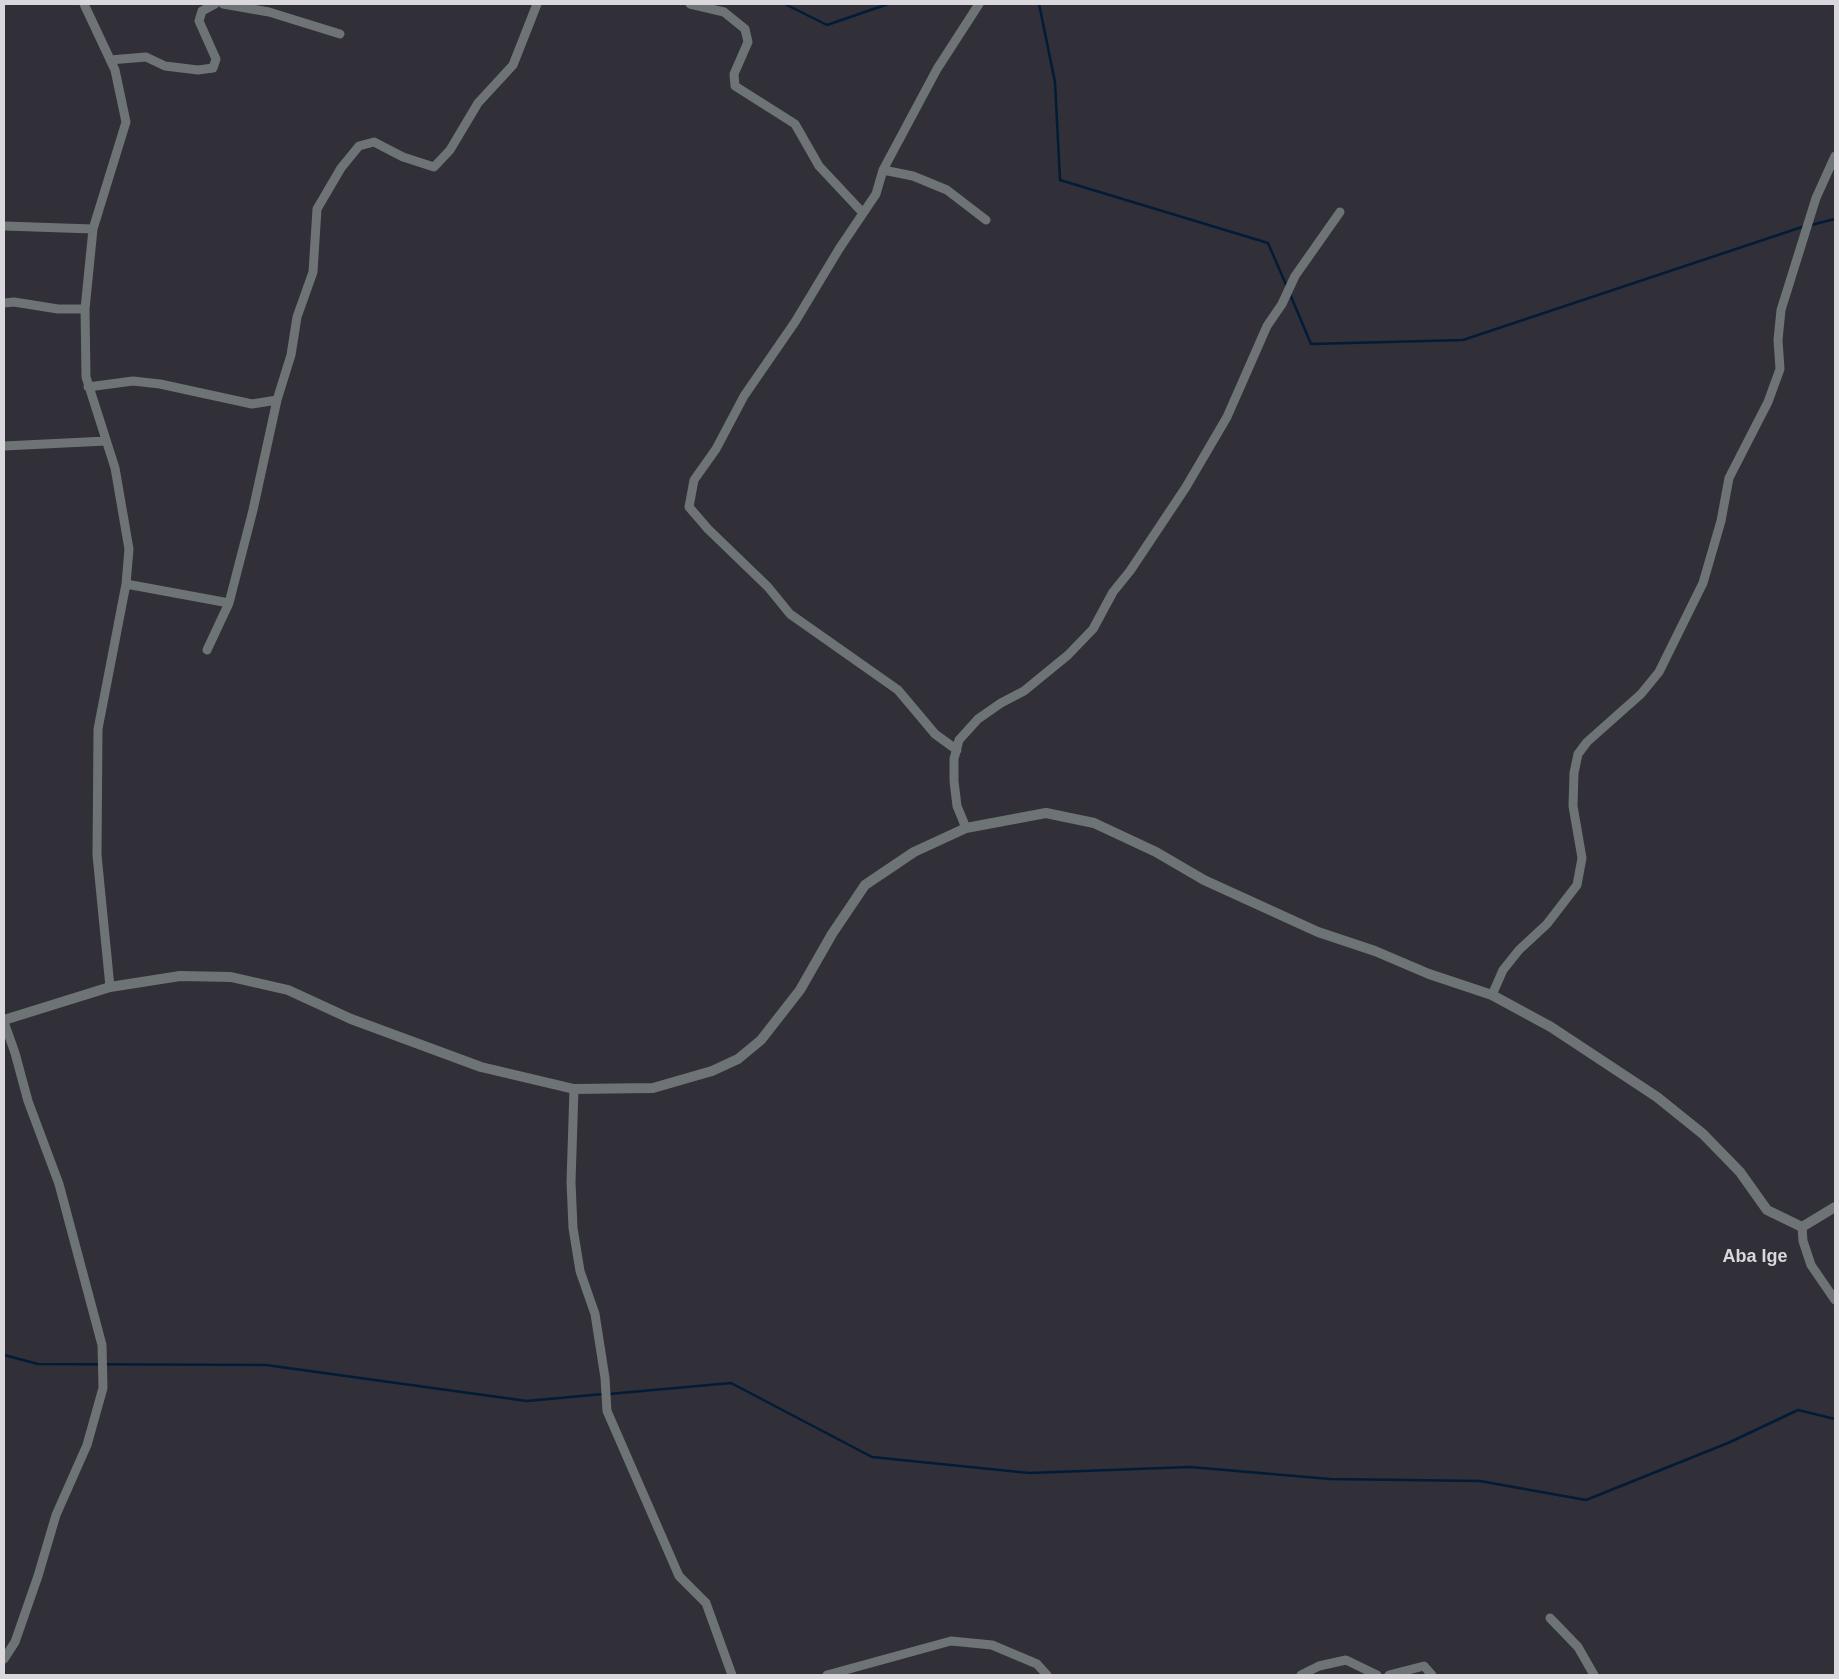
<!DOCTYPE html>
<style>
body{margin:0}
#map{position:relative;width:1839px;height:1679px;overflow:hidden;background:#312f37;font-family:Arial,sans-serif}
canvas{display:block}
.frame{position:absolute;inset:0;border:5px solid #dad8dd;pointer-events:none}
</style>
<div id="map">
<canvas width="1839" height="1679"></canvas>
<div class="frame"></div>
</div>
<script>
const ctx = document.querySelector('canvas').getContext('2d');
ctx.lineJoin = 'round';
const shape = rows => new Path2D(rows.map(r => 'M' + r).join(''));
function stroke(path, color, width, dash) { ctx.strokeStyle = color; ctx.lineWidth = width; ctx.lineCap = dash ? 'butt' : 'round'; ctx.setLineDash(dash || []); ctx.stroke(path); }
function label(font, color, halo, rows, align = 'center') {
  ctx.font = font + ' Arial,sans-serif'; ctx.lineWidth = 5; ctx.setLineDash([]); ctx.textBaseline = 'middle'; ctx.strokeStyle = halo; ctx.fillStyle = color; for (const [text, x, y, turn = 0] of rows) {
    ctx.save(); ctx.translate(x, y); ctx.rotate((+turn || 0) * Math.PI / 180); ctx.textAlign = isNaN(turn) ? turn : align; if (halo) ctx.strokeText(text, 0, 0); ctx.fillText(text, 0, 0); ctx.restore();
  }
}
stroke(shape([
 [646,4,650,4],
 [785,4,827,25,888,4],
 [1039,4,1055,82,1060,180,1268,243,1287,287],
 [1811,225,1835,219],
 [1290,294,1311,344,1463,340,1805,226],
 [4,1355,38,1364,266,1365,527,1401,603,1394],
 [609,1394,731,1383,872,1457,1029,1473,1190,1467,1330,1479,1480,1481,1586,1500,1728,1443,1798,1410,1835,1419]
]), '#021c37', 2.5);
stroke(shape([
 [84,4,115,70,126,122,93,229,85,309,86,377,115,468,129,549,126,584,98,729,97,855,110,987],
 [223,4,269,12,340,34],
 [690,4,724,12,745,29,748,42,734,74,735,86,795,124,819,166,863,213],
 [979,4,937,69,883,170,913,176,947,190,986,220],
 [110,60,146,57,165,66,198,70,213,68,216,59,199,21,202,11,215,4],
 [883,170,876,194,839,249,795,322,744,396,716,449,694,480,689,507,708,529,768,587,790,614,898,690,935,734,957,750],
 [4,226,93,229],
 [4,303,14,302,58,309,85,309],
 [88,387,133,381,160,384,252,404,277,400],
 [4,446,106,441],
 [126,584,229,603],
 [207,650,229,603,253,510,277,400,291,355,297,317,313,272,317,209,341,168,359,146,374,142,403,157,434,167,450,150,478,103,513,65,537,4],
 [966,828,957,806,954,781,954,759,959,740,978,719,1001,703,1024,691,1068,655,1093,629,1113,592,1130,571,1186,487,1227,417,1267,326,1282,304,1295,276,1340,212],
 [1492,995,1503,970,1519,950,1547,924,1577,885,1582,858,1573,806,1574,773,1578,754,1587,742,1641,694,1659,672,1703,583,1721,521,1729,478,1768,402,1780,369,1778,340,1781,310,1816,198,1835,156],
 [4,1022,15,1053,28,1101,59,1184,102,1345,103,1388,87,1445,56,1515,38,1576,15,1642,4,1659],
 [574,1089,571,1182,573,1228,580,1271,595,1314,605,1378,607,1411,679,1576,706,1603,732,1675],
 [1802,1227,1803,1241,1811,1265,1835,1300],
 [1550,1618,1578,1647,1594,1675],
 [827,1675,951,1641,992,1645,1037,1664,1047,1675],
 [1301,1675,1319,1666,1346,1660,1377,1675],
 [1389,1675,1424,1666,1432,1675]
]), '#6e7375', 9);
stroke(shape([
 [4,1020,110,987,180,976,231,977,288,990,351,1019,481,1067,574,1089,653,1088,712,1071,738,1059,761,1040,800,990,832,934,865,885,914,852,966,828,1046,813,1094,823,1156,852,1204,880,1318,932,1375,951,1429,974,1492,995,1551,1027,1657,1097,1703,1134,1740,1172,1767,1210,1802,1227,1835,1207]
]), '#6e7375', 10);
label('bold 18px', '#dad8dd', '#312f37', [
 ["Aba Ige",1755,1257]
]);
</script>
